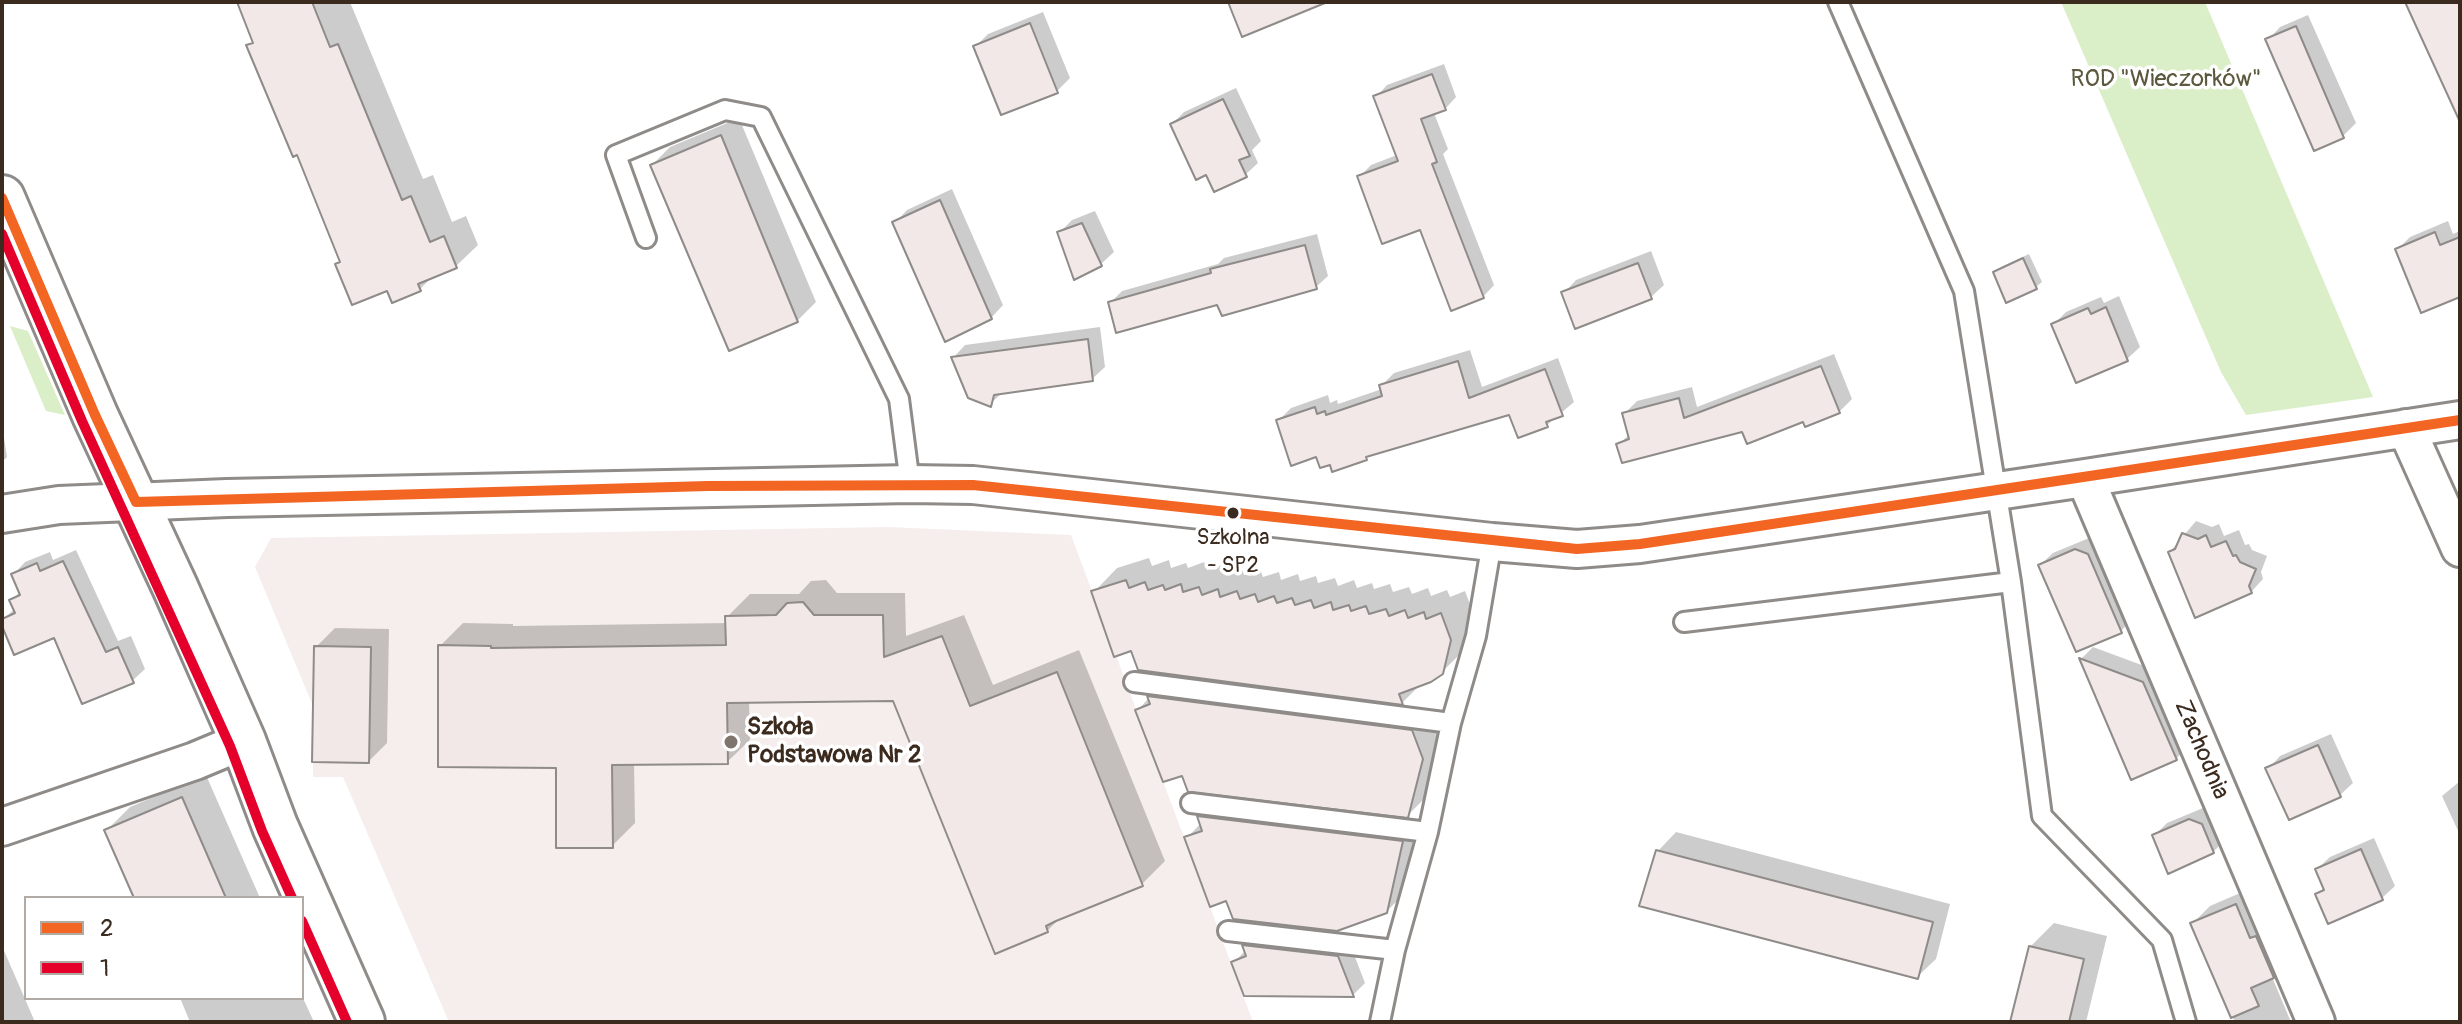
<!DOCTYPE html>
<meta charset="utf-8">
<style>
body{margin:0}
#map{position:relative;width:2462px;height:1024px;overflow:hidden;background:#fff;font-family:Pangolin,sans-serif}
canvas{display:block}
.frame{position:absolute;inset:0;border:4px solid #3b2a1e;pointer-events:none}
.legend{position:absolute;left:24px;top:896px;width:280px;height:104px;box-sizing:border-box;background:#fff;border:2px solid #b1aaa5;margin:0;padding:10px 14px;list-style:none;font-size:24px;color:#3b2a1e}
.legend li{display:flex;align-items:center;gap:16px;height:40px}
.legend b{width:40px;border:2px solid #b1aaa5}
</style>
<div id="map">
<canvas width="2462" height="1024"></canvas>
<div class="frame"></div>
<ul class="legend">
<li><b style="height:10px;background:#f26522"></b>2</li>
<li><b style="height:10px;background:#e4002b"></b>1</li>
</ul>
</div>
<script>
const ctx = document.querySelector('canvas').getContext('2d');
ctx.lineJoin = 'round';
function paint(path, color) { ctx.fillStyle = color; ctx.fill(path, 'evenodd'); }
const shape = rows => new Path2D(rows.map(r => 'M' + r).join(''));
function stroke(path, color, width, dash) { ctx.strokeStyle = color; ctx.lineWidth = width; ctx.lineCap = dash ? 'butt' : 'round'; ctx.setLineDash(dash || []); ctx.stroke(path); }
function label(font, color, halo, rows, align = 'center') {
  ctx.font = font + ' Pangolin,sans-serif'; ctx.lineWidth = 7; ctx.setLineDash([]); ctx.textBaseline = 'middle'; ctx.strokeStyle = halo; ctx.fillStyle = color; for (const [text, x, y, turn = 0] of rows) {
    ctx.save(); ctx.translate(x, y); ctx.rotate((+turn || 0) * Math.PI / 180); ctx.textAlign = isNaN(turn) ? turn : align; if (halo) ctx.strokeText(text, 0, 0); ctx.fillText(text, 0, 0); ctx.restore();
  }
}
paint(shape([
 [888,527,1071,535,1253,1022,449,1022,343,777,313,777,313,706,255,567,271,538]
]), '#f6eeec');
paint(shape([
 [2061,2,2205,2,2373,397,2246,415,2221,372],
 [10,326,28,331,65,415,46,411]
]), '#daeec8');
paint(shape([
 [239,2,350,2,423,179,433,175,452,222,466,216,478,245,456,266,434,275,420,289,388,288,337,265,341,260,298,153,248,46,254,40],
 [1043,12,1070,78,1057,91,976,46,988,34],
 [2308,15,2356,123,2343,136,2315,148,2268,40,2280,27],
 [1444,64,1456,97,1445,109,1434,113,1448,149,1443,154,1494,285,1483,297,1421,227,1360,176,1371,165,1397,155,1376,97,1387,85],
 [1236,88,1261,141,1252,150,1258,163,1245,175,1207,173,1172,124,1184,112],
 [739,118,816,302,797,321,652,165,670,147],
 [952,189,1003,305,991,318,895,223,907,210],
 [1095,211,1114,252,1101,264,1075,277,1059,233,1072,220],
 [2448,221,2453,234,2460,231,2460,294,2398,249,2410,237],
 [1317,234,1328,276,1316,287,1218,302,1110,303,1122,291,1218,264,1224,258],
 [1651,251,1664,285,1651,297,1564,293,1576,280],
 [2029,254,2042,282,2036,287,1995,273,2001,267],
 [2119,296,2140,347,2127,359,2053,325,2066,312,2101,297,2104,303],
 [1100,327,1105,367,1092,379,1003,392,990,404,953,358,965,345],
 [1470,350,1482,387,1558,358,1574,402,1547,425,1510,412,1371,454,1366,458,1331,463,1317,455,1279,420,1291,408,1328,395,1330,403,1337,400,1338,404,1382,389,1381,386,1394,373],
 [1834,354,1852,399,1839,412,1743,430,1618,445,1630,434,1624,414,1637,401,1692,387,1697,407],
 [2,425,7,457,2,462],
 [2196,521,2212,527,2219,524,2224,536,2239,530,2245,545,2249,544,2252,550,2267,556,2261,572,2263,579,2251,592,2170,552],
 [2089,538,2101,542,2133,618,2121,631,2040,565,2053,553],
 [76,550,118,641,131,636,145,669,132,681,55,636,2,621,15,608,12,600,20,592,13,575,25,562,50,552,53,560],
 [1149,558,1152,566,1169,560,1171,568,1186,563,1188,568,1204,562,1207,570,1222,565,1225,573,1241,567,1244,575,1260,569,1263,577,1279,572,1281,580,1298,574,1300,581,1316,576,1318,583,1335,578,1338,586,1354,580,1357,588,1372,583,1374,589,1390,584,1393,592,1409,587,1412,594,1428,588,1431,596,1447,590,1450,597,1465,591,1474,615,1466,648,1442,672,1421,684,1402,703,1139,669,1132,649,1094,592,1117,568],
 [826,580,837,593,905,593,906,636,964,615,993,685,1079,650,1165,861,1142,884,1061,917,1047,931,895,699,749,700,750,740,727,762,634,763,635,823,612,846,558,766,440,646,463,623,513,624,513,626,728,623,727,617,750,594,799,594,811,581],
 [335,628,389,629,387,743,369,761,316,647],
 [2093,647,2155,670,2188,746,2176,759,2132,778,2081,659],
 [1167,678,1430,712,1440,739,1426,797,1408,815,1183,773,1137,711],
 [2331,734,2353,783,2340,795,2268,769,2280,756],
 [206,775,260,898,136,898,107,830,130,807],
 [2460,781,2460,835,2442,796],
 [1217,798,1420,823,1405,893,1386,912,1227,899,1187,838,1201,823,1199,816],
 [2203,808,2214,812,2226,839,2213,852,2154,836,2167,823],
 [1676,832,1950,904,1936,959,1917,977,1658,851],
 [2374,838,2395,886,2382,898,2318,894,2325,887,2317,869,2330,857],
 [2254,887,2291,959,2272,977,2291,1022,2235,1022,2192,924,2210,906],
 [2054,923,2107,936,2086,1022,2012,1022,2030,947],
 [1256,933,1350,944,1365,983,1353,995,1233,963,1246,950,1244,945],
 [2,946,35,1022,2,1022],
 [302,996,314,1022,190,1022,180,998,302,998]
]), '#0003');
const building = shape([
 [237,2,312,2,330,47,338,44,402,200,411,196,430,242,444,236,457,268,418,284,421,291,392,303,387,291,352,305,335,264,340,262,297,155,293,157,246,45,253,43,237,2],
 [1228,2,1325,2,1325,3,1242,37,1228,2],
 [2405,2,2460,2,2460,122,2405,2],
 [1030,23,1058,93,1001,115,973,46,1030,23],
 [2296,26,2344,138,2314,151,2265,39,2296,26],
 [1432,74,1446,110,1421,119,1437,162,1432,164,1484,298,1451,311,1420,230,1382,244,1357,176,1398,161,1373,96,1432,74],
 [1223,99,1250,156,1239,160,1247,177,1214,192,1206,175,1196,180,1170,124,1223,99],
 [721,135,798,322,729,351,650,165,721,135],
 [940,200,992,319,945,342,892,222,940,200],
 [1082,223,1102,266,1074,280,1057,232,1082,223],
 [2435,232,2440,245,2460,237,2460,297,2421,313,2395,249,2435,232],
 [1305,245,1317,289,1222,316,1217,305,1116,333,1108,302,1211,273,1210,269,1305,245],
 [2023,258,2037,289,2006,303,1993,272,2023,258],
 [1638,263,1652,299,1575,329,1561,292,1638,263],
 [2106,307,2128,361,2076,383,2051,324,2088,308,2091,314,2106,307],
 [1088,339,1093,381,994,395,991,407,968,398,951,357,1088,339],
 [1458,361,1469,398,1545,369,1563,416,1546,422,1548,427,1518,438,1509,415,1366,457,1367,460,1332,472,1330,465,1320,468,1316,457,1291,466,1276,420,1315,407,1317,414,1325,411,1326,415,1382,396,1379,385,1458,361],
 [1821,366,1840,413,1805,427,1803,422,1747,444,1742,432,1622,463,1616,444,1629,439,1622,413,1679,398,1684,418,1821,366],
 [2182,533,2198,539,2206,535,2211,547,2226,541,2233,556,2236,555,2240,562,2256,569,2249,586,2252,593,2195,618,2168,552,2175,549,2182,533],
 [2075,549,2088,554,2122,633,2076,652,2038,565,2075,549],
 [63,561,106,652,118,647,134,683,82,704,54,638,14,655,2,626,2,619,15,613,9,600,20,595,11,574,37,563,40,571,63,561],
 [1126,580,1129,588,1145,582,1148,590,1163,585,1165,590,1181,584,1183,592,1199,587,1202,595,1218,589,1220,597,1237,591,1240,599,1255,594,1258,602,1274,596,1277,603,1292,598,1295,605,1311,600,1314,608,1331,602,1333,610,1349,605,1351,611,1366,606,1369,614,1386,609,1389,616,1405,610,1408,618,1424,612,1426,619,1441,613,1451,640,1443,674,1431,682,1399,694,1403,705,1138,670,1131,651,1114,657,1091,591,1126,580],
 [803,602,814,615,883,615,884,657,942,636,970,706,1057,672,1143,886,1056,921,1046,926,1048,932,995,954,893,701,727,703,728,764,612,765,613,848,556,848,556,768,438,767,438,645,491,646,491,648,726,645,725,616,776,615,787,603,803,602],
 [314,646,371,647,369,763,312,762,314,646],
 [2079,658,2143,682,2177,760,2131,780,2079,658],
 [1147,696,1412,730,1423,759,1408,818,1188,792,1182,776,1163,782,1135,710,1150,704,1147,696],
 [2318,745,2341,797,2289,820,2265,768,2318,745],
 [182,797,226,898,134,898,104,830,182,797],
 [1197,816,1403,841,1387,913,1337,931,1233,919,1226,901,1210,907,1184,837,1202,831,1197,816],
 [2189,819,2202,824,2214,853,2168,874,2152,835,2189,819],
 [2361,849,2383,900,2328,924,2315,894,2324,890,2315,869,2361,849],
 [1656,850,1933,922,1918,979,1639,906,1656,850],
 [2236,904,2250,938,2256,936,2274,978,2251,988,2259,1006,2231,1018,2190,923,2236,904],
 [1242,945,1338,956,1354,997,1244,996,1231,962,1246,956,1242,945],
 [2029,946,2084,959,2069,1022,2010,1022,2029,946]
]);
paint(building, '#f1e8e7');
stroke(building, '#8e8b88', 2);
const lane = shape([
 [1838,2,1964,291,2011,582,2042,816,2162,940,2186,1022],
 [646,238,616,155,725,110,761,117,899,399,910,484],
 [1684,622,2011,582],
 [1134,682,1451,723],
 [1191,803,1428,832],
 [1228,931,1395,950],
 [1380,1022,1395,950,1428,832,1451,723,1476,636,1492,542]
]);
const street = shape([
 [2406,428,2460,548],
 [2085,478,2316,1022],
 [2,514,59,505,227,498,910,484,973,485,1492,542,1577,549,1640,544,2085,478,2460,420],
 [2,827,195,761,243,741]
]);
const secondary = shape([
 [2,198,95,415,175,587,243,741,275,826,362,1022]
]);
stroke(lane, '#8e8b88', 24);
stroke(street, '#8e8b88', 42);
stroke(secondary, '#8e8b88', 50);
stroke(lane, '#fff', 18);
stroke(street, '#fff', 36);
stroke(secondary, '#fff', 44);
stroke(shape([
 [2,198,95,415,136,502],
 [136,502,708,486,973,485,1577,549,1640,544,2460,420]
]), '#f26522', 10);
stroke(shape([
 [2,234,82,421,230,746,262,831,292,898],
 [302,921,347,1022]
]), '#e4002b', 10);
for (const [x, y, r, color] of [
 [1233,513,7,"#3b2a1e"],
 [731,742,8,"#80756d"]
]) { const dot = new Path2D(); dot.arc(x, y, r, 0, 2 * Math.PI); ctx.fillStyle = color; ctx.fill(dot); stroke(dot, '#fff', 3); }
label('22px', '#3b2a1e', '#fff', [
 ["Szkolna",1233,538],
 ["- SP2",1233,566]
]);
label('24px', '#5b583d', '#fff', [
 ["ROD \"Wieczorków\"",2166,80]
]);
label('bold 24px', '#3b2a1e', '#fff', [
 ["Szkoła",747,728],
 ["Podstawowa Nr 2",747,756]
], 'left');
label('24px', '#3b2a1e', '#fff', [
 ["Zachodnia",2201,750,67]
]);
</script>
